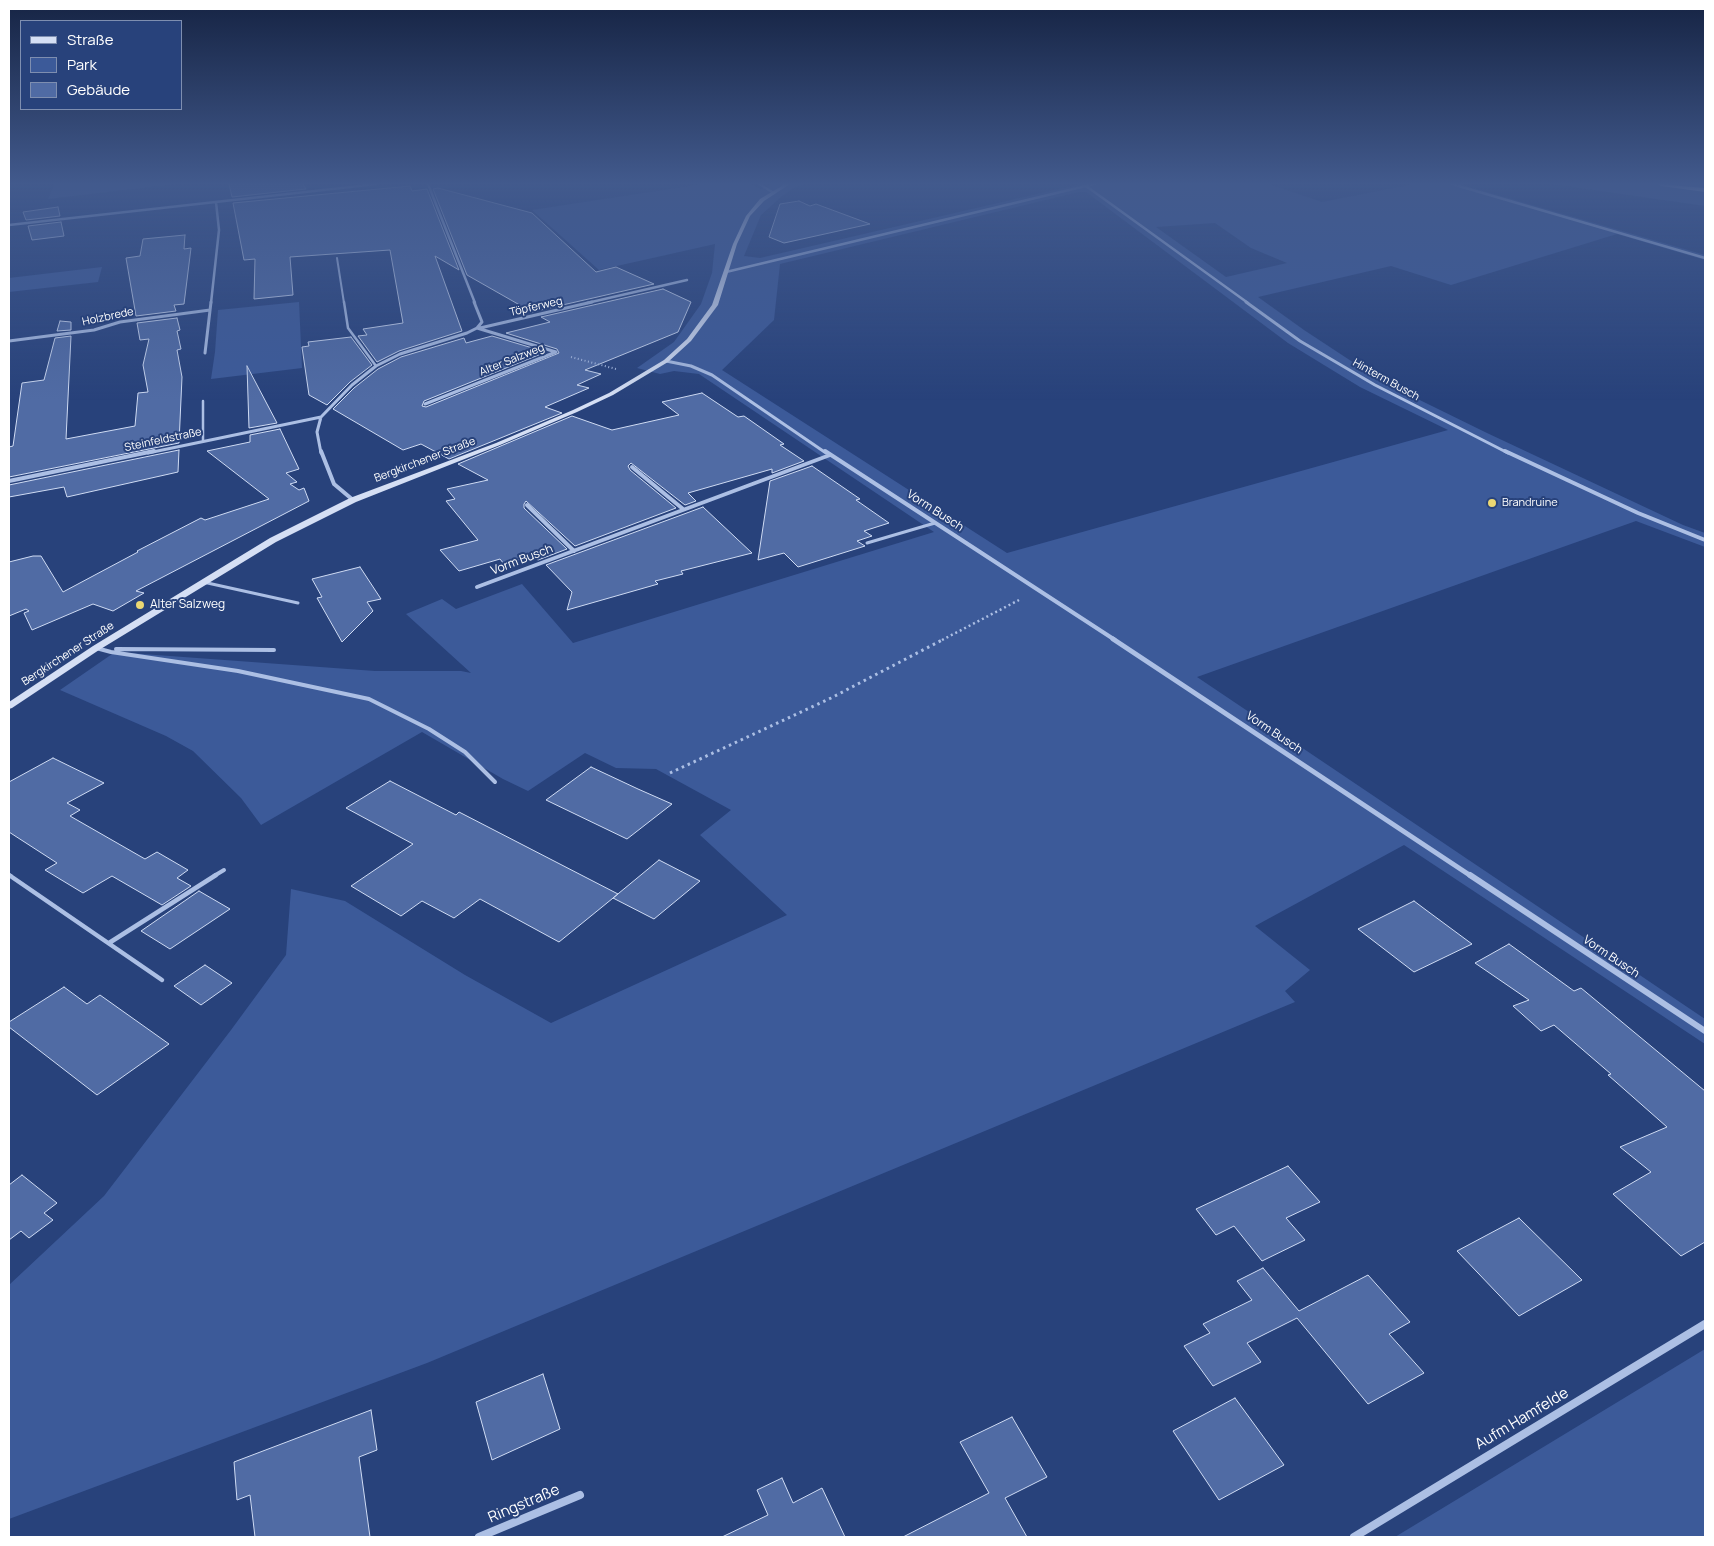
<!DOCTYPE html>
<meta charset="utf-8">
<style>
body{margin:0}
#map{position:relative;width:1714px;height:1546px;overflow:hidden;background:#28427b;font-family:Manrope,sans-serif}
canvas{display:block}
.frame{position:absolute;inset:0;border:10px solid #fff;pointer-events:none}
.legend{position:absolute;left:20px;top:20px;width:162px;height:90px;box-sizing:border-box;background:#28427b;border:1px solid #7e8eb0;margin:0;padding:6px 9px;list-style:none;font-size:15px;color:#fff}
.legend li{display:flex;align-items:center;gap:10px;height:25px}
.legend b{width:25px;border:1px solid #7e8eb0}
</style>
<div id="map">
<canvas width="1714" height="1546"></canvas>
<div class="frame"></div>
<ul class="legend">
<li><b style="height:6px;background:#d5dff4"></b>Straße</li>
<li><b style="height:14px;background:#3c5a99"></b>Park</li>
<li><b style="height:14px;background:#506ba4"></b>Gebäude</li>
</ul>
</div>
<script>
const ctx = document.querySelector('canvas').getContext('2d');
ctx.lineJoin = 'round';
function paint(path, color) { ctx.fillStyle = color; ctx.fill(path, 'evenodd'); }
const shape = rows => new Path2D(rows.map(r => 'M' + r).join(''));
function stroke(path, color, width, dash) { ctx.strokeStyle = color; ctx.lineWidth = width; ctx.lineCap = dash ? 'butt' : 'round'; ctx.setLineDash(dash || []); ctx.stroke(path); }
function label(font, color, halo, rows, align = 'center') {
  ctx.font = font + ' Manrope,sans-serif'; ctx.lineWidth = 4; ctx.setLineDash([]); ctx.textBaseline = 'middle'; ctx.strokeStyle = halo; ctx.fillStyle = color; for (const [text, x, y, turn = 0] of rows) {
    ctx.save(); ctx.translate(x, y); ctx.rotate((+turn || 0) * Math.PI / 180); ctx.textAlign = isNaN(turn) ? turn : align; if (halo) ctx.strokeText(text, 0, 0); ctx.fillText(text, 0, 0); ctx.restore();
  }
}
paint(shape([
 [54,184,177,184,48,199],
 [702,184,751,184,761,189,772,184,804,184,792,189,781,197,761,215,744,256,760,258,1080,184,1269,184,1322,202,1413,184,1460,184,1705,255,1705,260,1617,234,1451,285,1391,266,1258,297,1304,330,1383,382,1487,433,1683,525,1705,533,1705,547,1636,521,1197,677,1705,1019,1705,1044,1404,845,1255,926,1310,970,1285,991,1295,1002,427,1363,9,1519,9,1285,104,1196,231,1030,286,955,291,889,345,901,465,975,551,1023,787,915,700,835,731,810,656,769,616,768,585,753,528,791,503,779,422,732,261,825,241,798,193,751,166,736,60,690,115,652,375,671,461,671,471,673,406,614,442,599,456,609,522,584,573,643,934,532,699,374,674,371,660,374,637,368,674,342,701,304,712,273,715,244,599,270,532,210],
 [1079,192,1086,192,1288,343,1360,387,1448,430,1007,553,722,370,774,320,780,264],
 [1215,223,1251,248,1287,263,1226,277,1156,227],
 [1551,184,1705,184,1705,206],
 [102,267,98,282,9,292,9,278],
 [299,302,302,368,211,379,215,352,218,310],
 [1705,1349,1705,1537,1395,1537]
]), '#3c5a99');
const building = shape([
 [229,184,303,184,306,189,232,197,229,184],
 [410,186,412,191,427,189,459,270,435,256,462,331,399,351,377,362,358,336,367,335,363,329,403,323,390,250,290,257,293,295,254,299,255,259,244,260,233,203,410,186],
 [438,188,532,213,596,272,616,267,654,284,532,312,467,275,433,189,438,188],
 [799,201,810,206,816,204,870,224,784,243,769,237,780,204,799,201],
 [58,207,60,216,26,220,23,212,58,207],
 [61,222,64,236,32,240,28,226,61,222],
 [185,235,184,249,191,248,184,304,174,305,176,311,136,316,126,258,140,256,143,239,185,235],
 [663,289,691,302,678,332,585,370,601,374,577,385,589,388,545,407,562,413,449,459,421,444,403,450,333,409,354,388,378,369,401,357,464,338,466,343,492,336,546,352,424,401,422,406,426,407,559,353,557,349,506,333,550,322,541,317,663,289],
 [177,318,180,330,177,331,181,349,177,350,182,377,179,443,9,477,9,447,13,446,22,383,44,380,55,338,71,336,66,439,135,426,138,393,148,392,143,365,149,339,140,340,137,323,177,318],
 [60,321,71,322,71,330,57,331,60,321],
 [351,337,372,365,350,382,327,405,309,395,302,347,309,346,308,342,351,337],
 [247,366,277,423,249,428,247,366],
 [702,393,738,417,744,416,784,444,780,445,804,461,772,473,772,469,688,493,696,501,685,505,631,463,628,466,630,470,676,508,575,546,526,501,524,504,524,508,567,549,538,560,532,556,504,564,500,559,459,571,440,550,478,540,446,501,455,499,447,489,488,480,458,464,572,416,612,430,679,415,662,402,702,393],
 [280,429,299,469,286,473,297,482,290,484,299,490,304,488,309,501,136,591,144,593,113,611,93,604,32,630,24,613,29,611,26,609,9,616,9,562,33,556,41,556,63,592,138,552,137,551,201,518,205,520,269,499,207,451,250,442,250,435,280,429],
 [179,450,178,472,67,497,64,487,9,497,9,485,179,450],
 [812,466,860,499,856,500,889,523,864,531,872,536,857,541,865,546,798,567,784,553,758,560,770,481,812,466],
 [703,507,752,553,681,571,683,574,655,581,658,584,567,610,572,592,546,565,703,507],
 [360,567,381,599,367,602,373,611,342,642,317,598,322,597,312,579,360,567],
 [53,758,104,783,67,803,80,810,70,816,145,859,157,852,188,870,177,878,191,886,162,905,112,876,83,893,45,870,57,863,9,832,9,782,53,758],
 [591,767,638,789,672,804,627,839,546,800,591,767],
 [390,781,456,815,459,812,618,894,559,942,480,899,454,918,422,901,401,916,351,886,413,844,346,808,390,781],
 [659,860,700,881,654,919,613,898,659,860],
 [199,891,230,909,170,949,141,931,199,891],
 [1414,901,1426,910,1472,944,1414,972,1358,929,1414,901],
 [1509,944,1574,991,1581,988,1705,1091,1705,1242,1681,1256,1613,1194,1651,1172,1620,1147,1667,1127,1608,1075,1611,1074,1554,1025,1541,1031,1513,1006,1529,1000,1475,963,1509,944],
 [205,965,232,983,201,1005,174,986,205,965],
 [64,987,87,1004,100,995,169,1044,97,1095,9,1027,9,1022,64,987],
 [1288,1166,1320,1202,1286,1218,1305,1240,1262,1261,1234,1226,1216,1235,1196,1209,1288,1166],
 [22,1175,57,1203,44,1213,53,1220,29,1238,21,1231,9,1240,9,1185,22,1175],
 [1519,1218,1582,1280,1519,1316,1457,1251,1519,1218],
 [1263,1268,1299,1311,1368,1275,1410,1322,1389,1334,1424,1373,1368,1404,1297,1318,1247,1343,1261,1362,1213,1386,1184,1346,1210,1333,1203,1324,1252,1300,1237,1281,1263,1268],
 [543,1374,560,1429,492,1460,476,1402,543,1374],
 [1235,1398,1284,1465,1219,1500,1173,1431,1235,1398],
 [371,1410,377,1450,359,1457,370,1537,255,1537,250,1495,237,1500,234,1462,371,1410],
 [1012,1417,1047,1477,1005,1498,1027,1537,903,1537,989,1493,960,1442,1012,1417],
 [782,1478,793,1503,822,1488,845,1537,722,1537,768,1515,757,1490,782,1478]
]);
paint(building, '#506ba4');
stroke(building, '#cfdbf3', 1);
stroke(shape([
 [571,357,616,369]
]), '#acbfe4', 2, [1, 2.5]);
stroke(shape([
 [942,640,1019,600]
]), '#acbfe4', 2.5, [2, 3]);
stroke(shape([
 [670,773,831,698,944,639]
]), '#acbfe4', 3, [2.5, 4]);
stroke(shape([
 [337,258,344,303]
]), '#acbfe4', 2);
stroke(shape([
 [344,302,348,328,376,366],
 [203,401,203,440]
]), '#acbfe4', 2.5);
stroke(shape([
 [867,543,935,523],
 [203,582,298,603]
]), '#acbfe4', 3);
stroke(shape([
 [96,648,111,652,238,671,369,699,429,729,465,752,495,782],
 [116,649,274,650],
 [9,875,11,876],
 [214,876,224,870]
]), '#acbfe4', 4);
stroke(shape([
 [9,875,162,980],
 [109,943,216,875]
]), '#acbfe4', 4.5);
stroke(shape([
 [428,184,475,303],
 [759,184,774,193],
 [1452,184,1705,258],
 [1086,186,1248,303],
 [9,225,377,184],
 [726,272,1094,184],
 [211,303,219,230,216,202],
 [587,303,687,280]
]), '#acbfe4', 2.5);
stroke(shape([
 [1246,302,1300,341,1375,385,1508,453],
 [480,328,592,302],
 [9,341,94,330,120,322,210,310],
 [205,353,211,302],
 [666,361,691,366,712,375,826,453],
 [425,404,556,352,477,328],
 [148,453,321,417],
 [321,453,317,432,321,417,352,385,376,366,400,354,467,333,477,328,482,322,474,302]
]), '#acbfe4', 3);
stroke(shape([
 [321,451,334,484,353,500],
 [825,451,1115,640],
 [1505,451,1638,513,1705,540],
 [632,467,683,509],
 [9,481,154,451],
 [527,505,574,551],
 [477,587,830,455]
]), '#acbfe4', 4);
stroke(shape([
 [1113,639,1471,876]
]), '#acbfe4', 5);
stroke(shape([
 [1470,875,1705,1031]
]), '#acbfe4', 6);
stroke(shape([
 [479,1537,580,1495],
 [1354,1537,1705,1324]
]), '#acbfe4', 8);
paint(shape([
 [785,184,790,184,764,201,750,216,737,244,718,305,691,341,668,362,613,395,577,412,500,445,356,502,276,542,99,650,12,708,9,709,9,702,93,646,270,538,350,498,496,443,573,410,609,393,664,360,687,339,712,305,733,244,746,216,760,199,785,184]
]), '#d5dff4');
paint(shape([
 [1658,184,1705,188,1705,192,1661,186,1658,184]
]), '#fff');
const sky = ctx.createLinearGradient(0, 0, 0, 400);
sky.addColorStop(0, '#162444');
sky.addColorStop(0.46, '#425a8d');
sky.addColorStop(1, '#425a8d00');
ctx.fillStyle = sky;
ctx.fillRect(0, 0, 1714, 400);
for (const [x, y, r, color] of [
 [1492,503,5,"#ebd773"],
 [140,605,5,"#ebd773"]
]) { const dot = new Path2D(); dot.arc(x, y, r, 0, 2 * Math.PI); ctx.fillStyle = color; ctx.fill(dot); stroke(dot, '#28427b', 2); }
label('11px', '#fff', '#28427b', [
 ["Töpferweg",536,307,-13],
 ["Holzbrede",108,317,-12],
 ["Alter Salzweg",512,360,-22],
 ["Hinterm Busch",1386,380,29],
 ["Steinfeldstraße",163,440,-12],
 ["Bergkirchener Straße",425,460,-21],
 ["Bergkirchener Straße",68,654,-33]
]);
label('11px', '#fff', '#28427b', [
 ["Brandruine",1502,503]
], 'left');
label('12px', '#fff', '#28427b', [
 ["Vorm Busch",935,511,33],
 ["Vorm Busch",522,560,-21],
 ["Vorm Busch",1274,733,34],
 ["Vorm Busch",1611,957,34]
]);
label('12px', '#fff', '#28427b', [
 ["Alter Salzweg",150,605]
], 'left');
label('15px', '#fff', '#28427b', [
 ["Aufm Hamfelde",1522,1419,-31],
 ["Ringstraße",524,1504,-23]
]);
</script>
